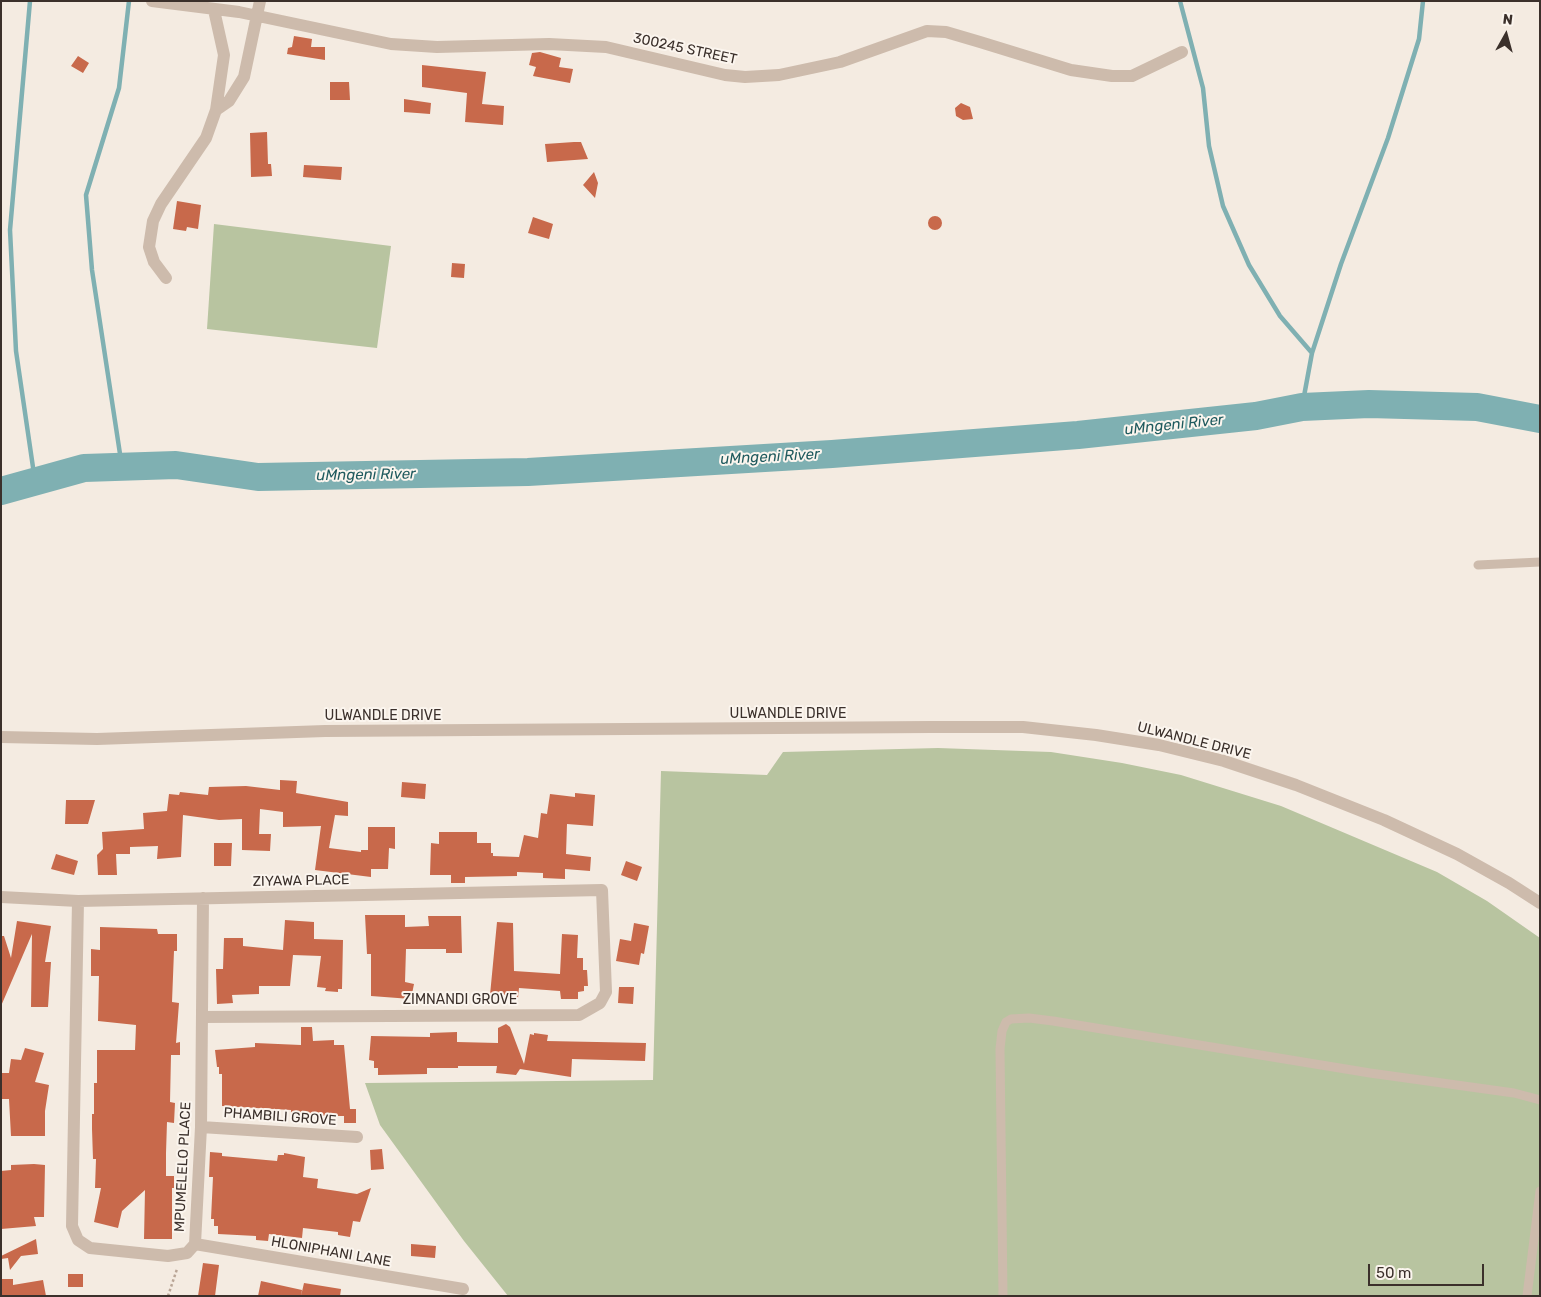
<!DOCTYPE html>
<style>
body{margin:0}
#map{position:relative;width:1541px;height:1297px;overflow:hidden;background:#f4ebe1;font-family:Rubik,sans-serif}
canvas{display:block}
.frame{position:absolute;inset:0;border:2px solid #3b302b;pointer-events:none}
.north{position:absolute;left:1481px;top:10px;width:50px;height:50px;-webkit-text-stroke:4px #fbf5ee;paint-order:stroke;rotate:7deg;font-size:14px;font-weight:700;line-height:20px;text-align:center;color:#3b302b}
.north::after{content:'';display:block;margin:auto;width:18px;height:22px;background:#3b302b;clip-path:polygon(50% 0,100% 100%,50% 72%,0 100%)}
.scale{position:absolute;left:1368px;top:1264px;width:116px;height:22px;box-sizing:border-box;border:2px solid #3b302b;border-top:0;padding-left:6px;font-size:15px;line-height:18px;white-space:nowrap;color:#3b302b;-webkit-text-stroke:4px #fbf5ee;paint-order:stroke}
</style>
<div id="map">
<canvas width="1541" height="1297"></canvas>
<div class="frame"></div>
<div class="north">N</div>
<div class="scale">50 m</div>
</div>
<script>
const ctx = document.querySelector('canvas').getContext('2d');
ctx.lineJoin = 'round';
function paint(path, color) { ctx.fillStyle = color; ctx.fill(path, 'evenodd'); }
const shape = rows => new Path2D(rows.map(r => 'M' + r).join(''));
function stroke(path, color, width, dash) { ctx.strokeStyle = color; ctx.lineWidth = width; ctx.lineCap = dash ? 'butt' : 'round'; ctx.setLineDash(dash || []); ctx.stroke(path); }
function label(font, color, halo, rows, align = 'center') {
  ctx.font = font + ' Rubik,sans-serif'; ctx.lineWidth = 4; ctx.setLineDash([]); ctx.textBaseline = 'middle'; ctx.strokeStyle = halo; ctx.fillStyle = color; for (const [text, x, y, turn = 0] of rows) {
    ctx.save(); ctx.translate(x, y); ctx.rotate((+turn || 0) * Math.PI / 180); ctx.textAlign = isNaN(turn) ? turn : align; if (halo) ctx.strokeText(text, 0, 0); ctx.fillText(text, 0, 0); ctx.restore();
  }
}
paint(shape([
 [214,224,391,246,377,348,207,329],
 [938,748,1051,752,1122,763,1181,775,1281,806,1437,872,1487,901,1540,938,1540,1296,508,1296,464,1241,380,1125,365,1083,653,1080,661,771,767,775,783,752]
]), '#b8c4a0');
stroke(shape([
 [30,1,10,230,16,351,35,481],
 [1180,1,1203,88,1209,146,1223,206,1249,265,1280,316,1312,353],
 [1302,407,1312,353,1341,264,1388,138,1419,39,1423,1],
 [122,467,92,270,86,195,119,88,129,1]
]), '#7fb0b2', 4.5);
stroke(shape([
 [1,491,84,468,176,465,258,477,528,472,832,454,1078,435,1256,416,1302,407,1369,404,1477,407,1540,419]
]), '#7fb0b2', 28);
paint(shape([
 [294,36,312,39,311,47,325,47,325,60,287,54,288,48,292,47],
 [540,52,561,58,559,67,573,69,570,83,533,76,536,67,529,65,532,53],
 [78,56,89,63,83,73,71,66],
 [422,65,486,72,482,104,504,106,503,125,465,122,467,93,422,87],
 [330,82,349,82,350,100,330,100],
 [404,99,431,103,430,114,404,112],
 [961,103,970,107,973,119,963,120,956,116,955,108],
 [267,132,268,164,271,164,272,176,251,177,250,133],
 [574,142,581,142,588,159,547,162,545,144],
 [304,165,342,167,341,180,303,177],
 [594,172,598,183,595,198,583,185],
 [177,201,201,205,198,229,187,227,186,231,173,229],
 '928 223a7 7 0 1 1 14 0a7 7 0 1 1-14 0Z',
 [533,217,553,224,549,239,528,233],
 [452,263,465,264,464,278,451,277],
 [280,780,297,781,296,793,348,802,348,816,335,815,329,848,361,852,361,850,368,850,368,827,395,827,395,849,389,848,388,869,371,869,371,877,315,870,321,826,283,827,283,812,260,809,259,834,271,834,270,851,242,850,242,819,219,820,183,815,181,857,157,859,158,846,130,847,130,854,116,854,117,875,98,875,97,855,103,849,102,832,144,829,143,813,167,811,169,794,179,795,180,792,208,795,209,787,246,786,280,790],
 [402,782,426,784,425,799,401,797],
 [575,793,595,795,593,826,567,824,566,854,591,857,590,871,565,869,565,879,543,878,543,873,517,872,517,876,465,877,465,883,451,883,451,875,430,875,431,843,439,844,439,832,477,832,477,843,491,843,491,853,493,853,493,856,519,857,524,835,538,838,541,813,547,814,550,794,575,797],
 [66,800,95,800,88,824,65,824],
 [214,843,232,843,231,866,214,866],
 [56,854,78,861,74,875,51,869],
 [626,861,642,867,637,881,621,875],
 [365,915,405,915,405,927,429,926,428,916,461,916,462,953,446,953,446,949,406,949,405,982,414,984,411,999,371,996,371,954,367,954],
 [285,920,314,922,314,939,343,940,342,989,338,989,338,992,325,991,326,988,317,987,321,956,293,955,290,986,259,986,259,994,232,995,233,1003,217,1004,216,969,223,969,224,938,243,938,243,946,283,950],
 [17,921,51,926,45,962,51,962,48,1007,31,1007,32,934,1,1006,1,936,4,936,11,958],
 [497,922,513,923,514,971,560,974,562,934,578,935,577,958,583,958,583,970,587,970,588,986,584,986,584,991,578,992,578,999,561,999,560,991,519,988,518,998,490,995],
 [634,923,649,926,644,954,641,953,639,965,616,961,620,939,631,941],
 [100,927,157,929,158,934,177,934,177,951,174,951,172,1002,179,1003,176,1043,180,1042,180,1055,171,1055,170,1102,175,1103,174,1123,167,1122,166,1153,166,1176,174,1176,174,1188,172,1188,172,1239,144,1239,145,1190,122,1211,118,1228,94,1222,101,1188,95,1188,96,1159,93,1159,92,1129,92,1114,94,1114,94,1083,97,1083,97,1050,135,1050,136,1025,98,1021,99,976,91,976,91,949,100,950],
 [619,987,634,987,633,1004,618,1003],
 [506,1024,510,1027,524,1064,530,1034,534,1035,534,1033,548,1035,547,1041,646,1043,645,1061,572,1059,571,1077,520,1069,516,1075,496,1073,497,1066,458,1066,458,1068,427,1068,427,1074,378,1075,378,1068,374,1068,374,1061,369,1060,371,1036,430,1037,430,1033,457,1032,457,1042,498,1043,498,1028],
 [301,1027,312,1027,313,1041,334,1040,334,1045,344,1045,350,1109,356,1109,356,1123,344,1123,344,1116,322,1116,322,1113,291,1115,291,1110,222,1106,222,1074,219,1074,219,1067,217,1067,215,1050,255,1047,255,1043,301,1045],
 [25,1048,44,1053,35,1082,49,1085,45,1111,45,1136,11,1136,9,1099,1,1099,2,1073,9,1073,11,1059,21,1060],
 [382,1149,384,1169,371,1170,370,1150],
 [210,1152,222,1153,222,1156,277,1161,278,1155,284,1155,284,1153,305,1157,303,1177,318,1179,317,1188,357,1194,371,1188,360,1222,353,1221,350,1237,338,1235,338,1232,303,1228,302,1238,269,1234,268,1241,256,1240,256,1236,218,1234,218,1226,214,1226,214,1219,211,1219,213,1177,209,1177],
 [34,1164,45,1165,44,1217,34,1217,36,1226,1,1229,1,1171,11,1170,11,1165],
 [36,1239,38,1254,21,1256,10,1270,8,1258,1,1259,1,1256],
 [411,1244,436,1246,435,1258,411,1256],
 [203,1263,219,1265,215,1296,198,1296],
 [68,1274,83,1274,83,1287,68,1287],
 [1,1279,13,1279,13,1285,43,1280,46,1296,1,1296],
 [261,1281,302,1290,301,1296,258,1296],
 [304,1283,341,1289,340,1296,301,1296]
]), '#c8694b');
stroke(shape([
 [168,1296,177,1269]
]), '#b9a596', 2.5, [2.5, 2.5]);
stroke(shape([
 [1478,565,1540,562],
 [1003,1296,1000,1049,1002,1031,1006,1022,1011,1019,1029,1018,1053,1021,1370,1073,1514,1093,1540,1100],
 [1527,1296,1540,1191]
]), '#cdbbac', 9);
stroke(shape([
 [152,1,239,12,391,44,437,47,549,44,606,47,725,75,745,77,779,75,840,62,927,31,946,32,980,42,1071,70,1112,76,1132,76,1182,52],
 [216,110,229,101,244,77,260,1],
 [166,278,154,262,149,247,153,221,161,204,206,138,216,110,224,55,214,10],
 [1,737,97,739,325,731,930,727,1023,727,1096,735,1159,745,1224,761,1296,785,1384,820,1457,854,1509,883,1540,903],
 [1,897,78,901,602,890,606,992,600,1003,579,1015,202,1017],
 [78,901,72,1226,78,1240,90,1248,168,1256,187,1253,195,1244,201,1127,203,898],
 [201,1127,357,1137],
 [195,1244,463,1289]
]), '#cdbbac', 12);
label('14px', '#3b302b', '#fbf5ee', [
 ["300245 STREET",685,49,12],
 ["ULWANDLE DRIVE",788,714],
 ["ULWANDLE DRIVE",383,716],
 ["ULWANDLE DRIVE",1194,741,14],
 ["ZIYAWA PLACE",301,881,-1],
 ["ZIMNANDI GROVE",460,1000],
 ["PHAMBILI GROVE",280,1117,4],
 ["MPUMELELO PLACE",183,1167,-87],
 ["HLONIPHANI LANE",331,1252,10]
]);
label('italic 15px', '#1f5a5e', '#fbf5ee', [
 ["uMngeni River",1174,425,-6],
 ["uMngeni River",770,457,-3],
 ["uMngeni River",366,475,-1]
]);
</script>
